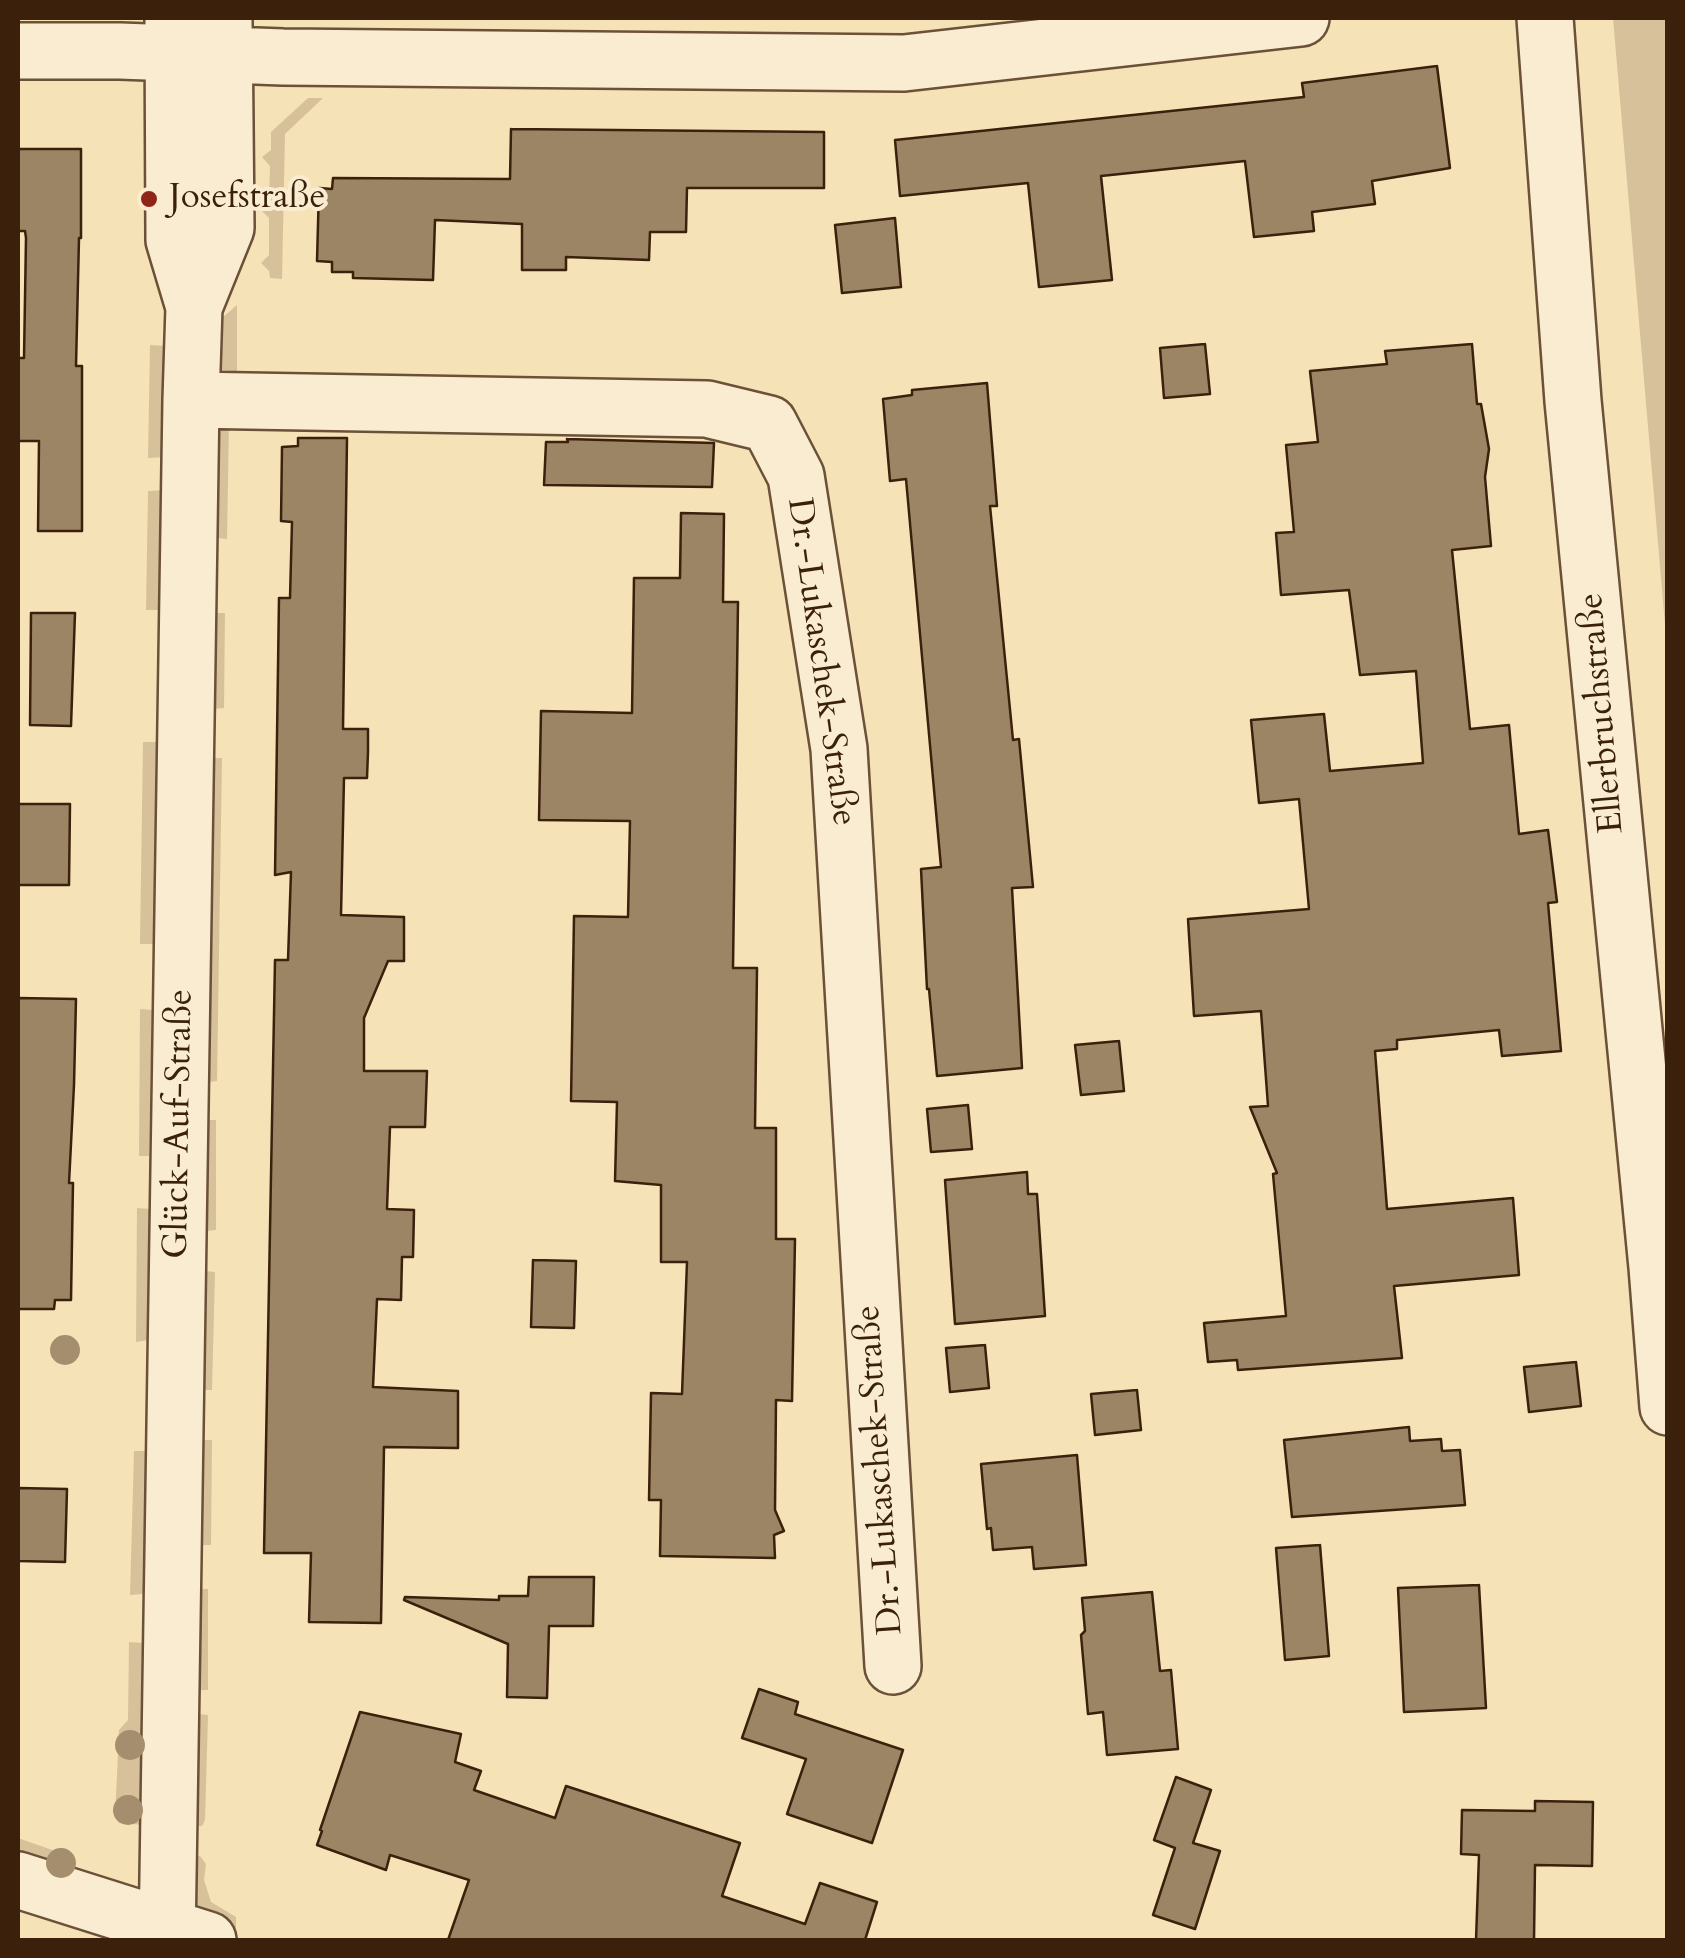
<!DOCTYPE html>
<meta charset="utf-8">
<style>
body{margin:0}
#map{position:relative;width:1685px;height:1958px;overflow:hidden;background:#f6e2b7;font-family:Cardo,serif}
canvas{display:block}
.frame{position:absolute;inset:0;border:20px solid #3b210c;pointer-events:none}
</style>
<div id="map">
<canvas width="1685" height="1958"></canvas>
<div class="frame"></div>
</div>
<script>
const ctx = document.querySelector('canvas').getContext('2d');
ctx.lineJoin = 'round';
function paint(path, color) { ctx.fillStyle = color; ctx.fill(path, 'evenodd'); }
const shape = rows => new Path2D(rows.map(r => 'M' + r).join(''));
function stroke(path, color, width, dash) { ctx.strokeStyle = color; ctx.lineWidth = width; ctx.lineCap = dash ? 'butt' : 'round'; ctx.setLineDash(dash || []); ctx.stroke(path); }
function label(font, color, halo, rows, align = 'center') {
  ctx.font = font + ' Cardo,serif'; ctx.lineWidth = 8; ctx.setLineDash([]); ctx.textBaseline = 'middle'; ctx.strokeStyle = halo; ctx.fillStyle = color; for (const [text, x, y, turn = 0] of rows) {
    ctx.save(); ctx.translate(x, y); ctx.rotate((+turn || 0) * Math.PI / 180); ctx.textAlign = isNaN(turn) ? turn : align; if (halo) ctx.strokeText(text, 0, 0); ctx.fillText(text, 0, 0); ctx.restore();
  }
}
paint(shape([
 [1613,18,1667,18,1667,648],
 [308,98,323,98,285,134,282,279,270,278,269,271,261,263,269,255,269,218,261,210,269,203,270,166,262,157,271,150,271,132],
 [237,305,237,383,212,379,214,325],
 [150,345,167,346,168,457,148,458],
 [229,423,227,539,216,538,217,526,208,497,211,427],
 [166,490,166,527,160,544,160,610,146,610,148,491],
 [214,613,225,613,224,708,213,709],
 [143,742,158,742,153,944,140,944],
 [212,758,222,758,217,1081,208,1082],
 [140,1009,152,1010,149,1156,139,1156],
 [206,1120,216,1120,216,1230,206,1231],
 [137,1208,149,1209,148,1340,136,1342],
 [205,1271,215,1272,212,1390,202,1390],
 [201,1440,212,1440,211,1545,199,1545],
 [134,1451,146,1451,143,1594,130,1595],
 [199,1589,208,1589,208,1690,197,1690],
 [129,1642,142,1643,141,1720,149,1730,144,1825,119,1823,115,1818,119,1730,128,1720],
 [197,1714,208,1715,205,1820,202,1826,190,1826],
 [18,1838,75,1858,69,1875,18,1854],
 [200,1856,206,1864,204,1880,211,1902,236,1917,236,1932,209,1926,193,1914,188,1858]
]), '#d6c19a');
const building = shape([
 [1437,66,1450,168,1372,181,1375,204,1312,212,1314,231,1254,237,1245,161,1101,176,1112,280,1039,287,1028,183,900,196,895,140,1304,97,1302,83,1437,66],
 [511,129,824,132,824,188,687,188,686,232,650,232,649,260,566,257,566,270,522,270,522,224,435,220,433,280,353,278,353,272,332,272,332,262,317,261,319,188,332,189,333,178,510,179,511,129],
 [18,149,81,149,81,238,79,238,76,366,82,366,82,531,38,531,39,441,18,441,18,358,24,358,26,238,25,231,18,231,18,149],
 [895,218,901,287,842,293,835,225,895,218],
 [1205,344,1210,394,1164,398,1160,348,1205,344],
 [1472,344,1477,404,1481,404,1489,449,1485,477,1491,546,1452,550,1470,729,1509,725,1519,834,1548,830,1557,902,1548,903,1561,1051,1502,1056,1499,1030,1397,1040,1397,1049,1375,1051,1387,1209,1513,1198,1519,1275,1394,1286,1402,1358,1238,1370,1237,1360,1208,1362,1204,1323,1286,1316,1273,1174,1277,1173,1250,1107,1268,1106,1261,1011,1194,1016,1188,919,1309,909,1299,799,1259,803,1251,720,1324,714,1330,771,1423,763,1416,671,1360,675,1349,590,1281,595,1276,533,1294,532,1286,445,1318,442,1310,371,1387,364,1385,351,1472,344],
 [987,383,997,506,990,506,1013,740,1019,739,1033,887,1012,888,1022,1068,937,1076,929,989,927,989,921,869,941,867,906,479,890,481,883,399,912,395,912,390,987,383],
 [298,438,347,438,343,729,368,729,368,752,367,778,344,778,341,915,404,917,404,961,388,961,364,1018,364,1071,427,1071,425,1127,390,1127,387,1209,414,1210,413,1257,402,1257,401,1300,377,1299,373,1387,458,1391,458,1448,384,1447,381,1623,309,1622,311,1553,264,1553,275,960,288,960,291,872,275,875,279,598,290,598,292,522,281,521,282,447,298,446,298,438],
 [567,439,714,443,712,487,544,485,546,442,568,442,567,439],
 [681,513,724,514,723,602,738,602,733,968,757,968,755,1128,776,1128,776,1239,795,1239,792,1401,776,1400,775,1510,784,1531,774,1535,775,1558,660,1556,661,1500,649,1500,651,1393,682,1394,687,1262,661,1262,661,1185,615,1181,617,1102,571,1101,574,916,628,917,630,821,539,820,541,711,632,713,634,578,680,578,681,513],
 [31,613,75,613,71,726,30,725,31,613],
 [18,804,70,804,69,885,18,885,18,804],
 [18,998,76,999,74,1085,69,1183,73,1183,71,1300,55,1300,54,1309,18,1309,18,998],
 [1119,1041,1124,1091,1081,1095,1075,1045,1119,1041],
 [968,1105,972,1149,931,1152,927,1109,968,1105],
 [1027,1172,1028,1194,1037,1194,1045,1316,955,1324,945,1180,1027,1172],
 [533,1260,576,1261,574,1328,531,1327,533,1260],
 [985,1345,989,1388,950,1392,946,1348,985,1345],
 [1576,1362,1581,1406,1529,1412,1524,1367,1576,1362],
 [1137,1390,1141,1430,1095,1435,1091,1394,1137,1390],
 [1409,1427,1410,1441,1441,1439,1442,1451,1460,1450,1465,1505,1292,1517,1284,1440,1409,1427],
 [1077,1455,1086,1565,1034,1569,1032,1547,993,1550,991,1528,987,1529,981,1464,1077,1455],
 [18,1488,67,1489,65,1562,18,1561,18,1488],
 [1320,1545,1329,1656,1285,1660,1276,1548,1320,1545],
 [529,1577,594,1577,593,1626,549,1626,547,1698,507,1697,508,1644,404,1600,405,1597,499,1600,499,1596,528,1596,529,1577],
 [1479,1585,1486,1708,1404,1712,1398,1588,1479,1585],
 [1152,1592,1160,1671,1171,1670,1178,1749,1107,1755,1103,1712,1088,1714,1081,1635,1085,1631,1082,1598,1152,1592],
 [759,1689,798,1702,795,1714,903,1750,872,1843,787,1814,806,1759,742,1738,759,1689],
 [360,1712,461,1734,455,1762,481,1771,474,1790,555,1818,566,1786,740,1843,722,1896,805,1924,820,1883,877,1902,865,1940,448,1940,469,1880,390,1855,386,1870,317,1845,322,1831,320,1830,360,1712],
 [1176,1777,1211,1790,1193,1843,1220,1851,1195,1929,1153,1915,1175,1848,1154,1840,1176,1777],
 [1535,1801,1593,1802,1592,1866,1535,1865,1534,1940,1476,1940,1479,1855,1461,1854,1462,1810,1535,1811,1535,1801]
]);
paint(building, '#9c8565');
stroke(building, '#3b210c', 2.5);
const street = shape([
 [1545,18,1573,401,1657,1267,1668,1407],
 [18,51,120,51,283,57,904,63,1301,18],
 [194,307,226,228,224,21],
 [191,400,707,409,769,424,796,476,839,749,893,1666],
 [18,1880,208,1940],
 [167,1940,191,400,194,307,174,240,173,18]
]);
stroke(street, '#6a5137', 60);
stroke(street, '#f9ecd0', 55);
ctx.fillStyle = '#a58e6d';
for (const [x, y] of [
 [65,1350],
 [130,1745],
 [128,1810],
 [61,1863]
]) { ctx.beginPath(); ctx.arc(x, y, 15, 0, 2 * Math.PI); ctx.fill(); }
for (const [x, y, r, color] of [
 [149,199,10,"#8f2418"]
]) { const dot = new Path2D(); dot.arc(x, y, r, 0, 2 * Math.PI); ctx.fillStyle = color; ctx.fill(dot); stroke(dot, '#f9ecd0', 4); }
label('35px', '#3b210c', '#f9ecd0', [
 ["Josefstraße",169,199]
], 'left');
label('35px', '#3b210c', '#f9ecd0', [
 ["Dr.-Lukaschek-Straße",820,662,82],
 ["Ellerbruchstraße",1603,713,-95],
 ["Glück-Auf-Straße",180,1124,-89],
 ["Dr.-Lukaschek-Straße",881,1470,-94]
]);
</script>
